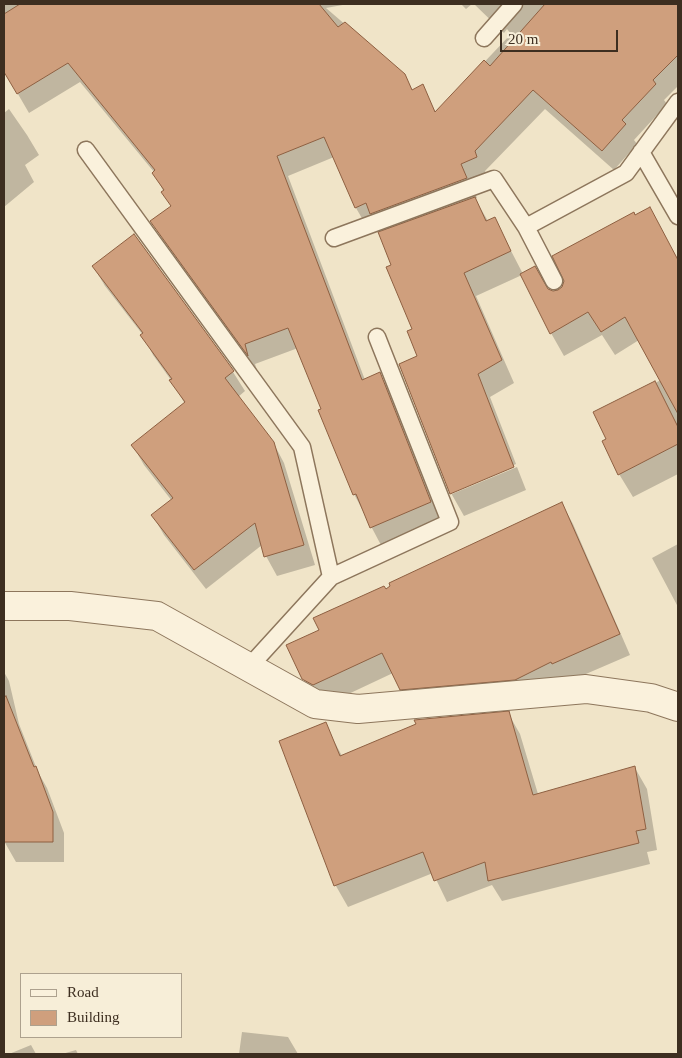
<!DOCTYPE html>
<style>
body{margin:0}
#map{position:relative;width:682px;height:1058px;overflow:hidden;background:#f0e4c8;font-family:"Times New Roman",serif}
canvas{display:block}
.frame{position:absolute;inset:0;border:5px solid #3d2e20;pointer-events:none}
.legend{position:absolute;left:20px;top:973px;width:162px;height:65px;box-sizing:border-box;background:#f7eed8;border:1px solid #ada18e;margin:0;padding:6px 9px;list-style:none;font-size:15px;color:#3d2e20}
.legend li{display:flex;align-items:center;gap:10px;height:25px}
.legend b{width:25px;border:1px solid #ada18e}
.scale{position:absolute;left:500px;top:30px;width:118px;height:22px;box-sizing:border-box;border:2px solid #3d2e20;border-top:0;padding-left:6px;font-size:15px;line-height:18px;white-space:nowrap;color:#3d2e20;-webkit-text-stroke:4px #f7eed8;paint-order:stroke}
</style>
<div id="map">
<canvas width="682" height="1058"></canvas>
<div class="frame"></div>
<ul class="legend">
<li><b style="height:6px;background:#faf1dc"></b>Road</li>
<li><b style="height:14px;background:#cf9f7d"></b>Building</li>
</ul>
<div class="scale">20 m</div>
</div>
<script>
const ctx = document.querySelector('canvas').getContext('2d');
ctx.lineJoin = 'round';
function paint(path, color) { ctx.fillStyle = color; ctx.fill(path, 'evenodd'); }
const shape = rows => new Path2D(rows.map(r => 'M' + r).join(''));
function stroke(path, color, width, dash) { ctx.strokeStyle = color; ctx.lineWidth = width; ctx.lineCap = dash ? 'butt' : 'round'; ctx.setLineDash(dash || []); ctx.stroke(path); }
paint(shape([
 [4,4,348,4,326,8,404,75,413,91,422,86,436,113,511,34,507,29,504,33,474,4,655,4,678,25,678,86,664,100,667,104,634,140,637,144,614,170,545,109,485,171,488,177,471,184,477,198,475,199,488,221,494,218,523,274,553,292,559,291,635,216,663,232,678,261,678,474,633,497,619,474,608,439,594,413,661,380,639,340,615,355,602,335,564,356,551,333,522,275,476,296,514,383,490,397,516,464,452,492,452,494,517,467,526,490,464,516,451,493,413,329,382,232,377,223,367,227,356,208,334,157,288,176,365,380,380,374,391,394,442,522,382,547,354,494,298,348,255,364,257,370,163,241,152,222,171,207,154,172,80,82,29,113,4,70],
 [461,4,472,4,466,9],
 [9,109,27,135,39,155,25,165,34,182,4,207,4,113],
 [93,266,233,372,245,391,238,397,273,442,284,463,315,565,277,576,266,556,262,545,206,589,164,535,153,516,172,501,144,465,133,446,185,404,171,380,153,355,143,335,105,286],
 [562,504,573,524,630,655,565,683,412,710,393,673,325,705,315,699,303,678,320,631,386,590],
 [678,544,678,607,652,558],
 [4,672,9,681,19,724,38,772,47,788,64,833,64,862,16,862,4,841],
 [508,713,520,734,538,794,635,768,647,789,657,850,647,852,650,864,502,901,492,885,447,902,433,873,348,907,336,886,281,741,325,724,342,756],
 [242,1032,288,1037,298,1054,239,1054],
 [31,1045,36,1054,9,1054],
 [76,1050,78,1054,62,1054]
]), '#0003');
const building = shape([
 [20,4,319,4,338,27,345,22,405,74,412,90,423,84,435,112,484,60,490,66,545,4,678,4,678,55,653,80,656,84,622,120,626,124,602,151,533,90,475,151,477,157,461,164,467,178,370,214,366,203,355,208,324,137,277,156,362,380,380,372,431,502,370,528,356,494,353,495,318,410,321,409,288,328,245,344,248,356,150,221,171,206,161,192,164,190,152,173,155,170,68,63,17,94,4,72,4,14,20,4],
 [475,197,486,221,495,217,511,251,464,273,502,360,478,374,514,467,450,494,399,364,417,356,407,331,412,329,386,267,391,265,378,232,475,197],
 [650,207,678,260,678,414,625,317,601,332,588,312,550,334,520,274,535,266,548,289,553,291,558,290,562,287,564,281,552,256,634,212,635,215,650,207],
 [134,234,234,371,225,378,274,442,304,545,264,557,255,523,194,570,151,515,173,498,131,445,185,402,169,380,172,379,140,335,143,333,92,266,134,234],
 [655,381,678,427,678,444,618,475,602,441,606,439,593,412,655,381],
 [562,502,620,634,552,664,551,662,515,680,400,690,382,653,313,685,302,679,286,645,319,630,313,618,384,586,386,589,390,586,389,583,562,502],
 [6,696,34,767,36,766,53,812,53,842,4,842,4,697,6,696],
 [509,711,533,795,635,766,646,829,636,831,639,843,488,881,485,862,434,881,423,852,334,886,279,741,326,722,340,756,416,724,414,720,509,711]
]);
paint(building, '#cf9f7d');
stroke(building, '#8d5f41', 1);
const lane = shape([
 [484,38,514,4],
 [86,150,302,447,331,577],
 [641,152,678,216],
 [526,227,554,281],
 [334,238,494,179,526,227,626,173,678,102],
 [249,667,331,577,450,522,377,337]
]);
const street = shape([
 [4,606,70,606,157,616,315,704,358,709,586,689,651,698,678,707]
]);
stroke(lane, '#8d765c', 19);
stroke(street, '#8d765c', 30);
stroke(lane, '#faf1dc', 16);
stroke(street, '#faf1dc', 28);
</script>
